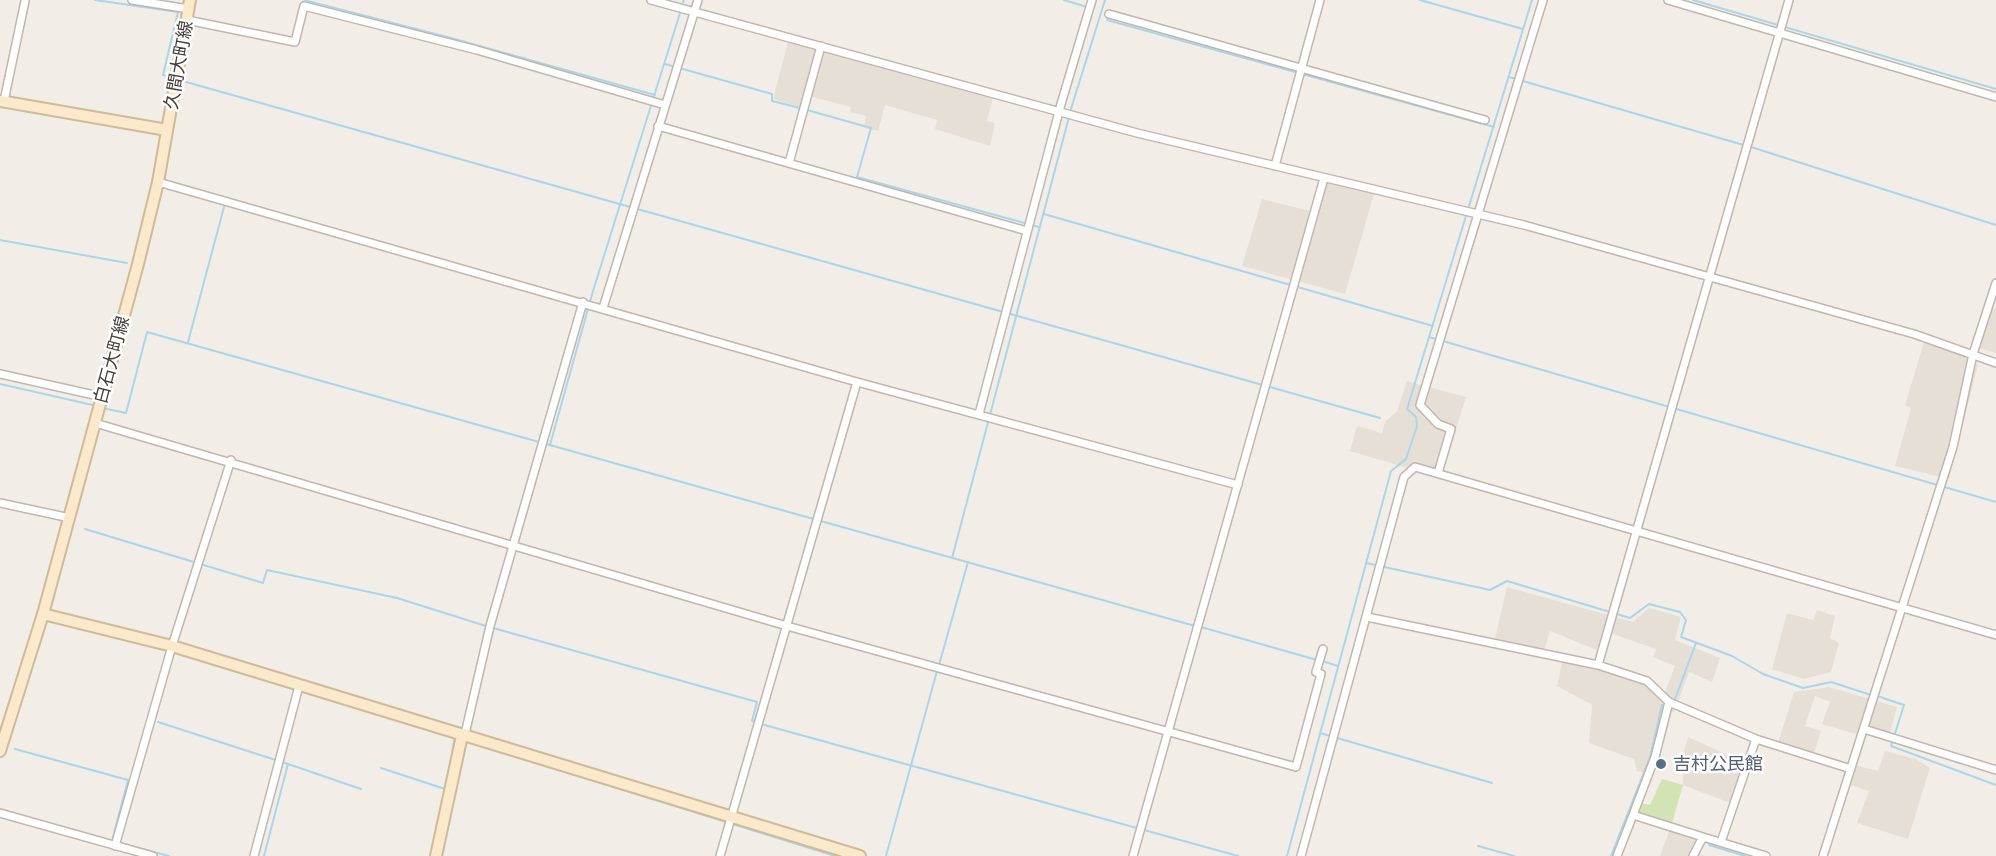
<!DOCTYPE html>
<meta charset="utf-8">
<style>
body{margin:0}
canvas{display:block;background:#f2eee7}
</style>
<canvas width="1996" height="856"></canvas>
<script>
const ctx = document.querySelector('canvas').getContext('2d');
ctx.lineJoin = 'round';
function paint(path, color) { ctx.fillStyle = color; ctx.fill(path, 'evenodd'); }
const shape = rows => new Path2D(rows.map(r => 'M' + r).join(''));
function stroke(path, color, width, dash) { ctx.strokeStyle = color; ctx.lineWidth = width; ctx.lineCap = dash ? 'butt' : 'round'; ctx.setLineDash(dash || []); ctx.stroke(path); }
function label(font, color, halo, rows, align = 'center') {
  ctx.font = font + ' "Golos Text","Noto Sans JP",sans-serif'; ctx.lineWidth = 5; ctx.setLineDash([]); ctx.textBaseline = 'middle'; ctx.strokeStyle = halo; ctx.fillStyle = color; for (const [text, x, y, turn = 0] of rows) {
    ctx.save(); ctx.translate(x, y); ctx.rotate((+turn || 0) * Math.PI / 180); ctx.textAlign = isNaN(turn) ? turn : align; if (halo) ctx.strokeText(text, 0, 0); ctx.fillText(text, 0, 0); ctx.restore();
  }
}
paint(shape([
 [788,42,993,98,987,121,995,123,990,146,935,129,937,120,885,105,878,131,864,128,866,116,850,112,851,107,809,96,806,109,773,99],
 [1329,182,1374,194,1345,294,1242,266,1262,199,1310,211,1318,184],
 [1993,308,1996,309,1996,353,1979,348],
 [1924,342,1968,357,1978,365,1949,479,1895,466,1911,408,1905,405],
 [1407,381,1466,397,1441,478,1350,451,1357,426,1382,433,1385,422,1397,411],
 [1507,587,1633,622,1649,608,1681,617,1675,640,1720,658,1712,682,1689,672,1674,712,1668,711,1650,774,1637,771,1634,759,1589,743,1592,705,1557,686,1563,658,1572,655,1647,679,1665,692,1675,666,1653,657,1656,649,1610,633,1604,653,1550,631,1542,656,1494,643],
 [1817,610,1835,616,1830,638,1839,643,1831,672,1804,679,1772,669,1787,613,1813,620],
 [1829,687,1897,707,1888,740,1866,733,1865,737,1822,724,1830,702,1815,696,1805,726,1821,731,1812,760,1776,749,1794,692],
 [1688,737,1750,765,1738,806,1683,785,1684,751],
 [1885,751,1916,759,1930,768,1908,839,1857,823,1869,791,1844,783,1849,764,1878,771],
 [1672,823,1709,834,1698,853,1705,856,1660,856]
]), '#e6dfd6');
paint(shape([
 [1662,779,1683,785,1672,823,1637,812,1641,803,1650,805]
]), '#d3e3b3');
stroke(shape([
 [95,0,178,12,163,75,173,78],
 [304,0,451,38,655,95],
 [1064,0,1087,7],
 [1420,0,1523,29],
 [1693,0,1996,89],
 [683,2,684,0],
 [1107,20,1494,127],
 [665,64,772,94,772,101,800,108],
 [1509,77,1754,148,1996,225],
 [179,80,1380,418],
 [807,110,871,128,857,177,1039,227],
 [1070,112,1105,0],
 [1044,214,1433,326],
 [0,240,127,263],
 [1429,337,1996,502],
 [188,342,224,207],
 [0,384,97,406],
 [102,408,126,413,147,332,1195,626],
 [550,445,593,291,680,13],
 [85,529,263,583,267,570,397,598,486,626,757,702,752,721,756,722],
 [952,558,1069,117],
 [1366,563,1490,590,1507,581,1630,618,1649,604,1680,612,1686,620,1681,637,1732,656,1763,674,1803,688,1831,682,1871,695],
 [1201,627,1317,660],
 [1322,661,1338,666],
 [939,665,968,562],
 [1877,696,1904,705,1891,746,1996,785],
 [1675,699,1696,643],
 [158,722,288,764,264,856],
 [761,724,1238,856],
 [1320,733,1492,783],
 [15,749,128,780,112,841,169,856],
 [505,753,835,856],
 [288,764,361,789],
 [451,764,454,740],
 [381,768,445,789,448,775],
 [1709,845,1745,856],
 [1478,846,1514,856],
 [886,856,937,671],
 [1287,856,1391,471,1406,459,1417,426,1416,417,1407,409,1532,0],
 [1611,856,1650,757,1662,705]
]), '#a9d6ea', 2);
const street = shape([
 [132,0,189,9],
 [651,0,1137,133,1524,225,1914,334,1996,363],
 [1668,0,1996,97],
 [1109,14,1485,120],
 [187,20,295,42,304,6,477,50,665,105],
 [4,101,25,1],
 [658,126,1027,231],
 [789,163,821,46],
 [1275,166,1320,0],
 [158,182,857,382,1238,485],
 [603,308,698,0],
 [0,374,103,397],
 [979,414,1061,104,1092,0],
 [95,423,787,626,1296,767,1321,674,1316,672,1323,649],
 [1438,473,1451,429,1438,424,1420,405,1543,0],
 [0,503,70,518],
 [1367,617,1598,665,1647,681,1669,702,1756,739,1851,769],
 [1598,665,1789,0],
 [1669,702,1655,757,1633,815,1703,837],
 [1864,729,1996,770],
 [465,734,490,626,583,302],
 [0,813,153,856],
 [1721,842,1756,739],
 [115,846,172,646,231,460],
 [254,856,299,686],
 [720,856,857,382],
 [1133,856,1324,178],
 [1301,856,1404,477,1415,467,1996,635],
 [1617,856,1633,815],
 [1693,856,1703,837,1766,856],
 [1823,856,1953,447,1973,354,1996,283]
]);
const secondary = shape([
 [0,101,167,130],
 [43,614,172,646,860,856],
 [0,751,43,614,138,264,158,182,190,0],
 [436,856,461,740,465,734]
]);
stroke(street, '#c0b7ae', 10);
stroke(secondary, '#cebb9a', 14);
stroke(street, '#fff', 7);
stroke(secondary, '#fae9ca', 10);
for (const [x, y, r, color] of [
 [1661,764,6,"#5c6f8a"]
]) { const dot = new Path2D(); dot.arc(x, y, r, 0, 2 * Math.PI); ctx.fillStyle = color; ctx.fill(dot); stroke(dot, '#fff', 2); }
label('18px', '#453e37', '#fff', [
 ["久間大町線",179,65,-80],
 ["白石大町線",112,360,-75]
]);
label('18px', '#4e5e75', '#fff', [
 ["吉村公民館",1673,764]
], 'left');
</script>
